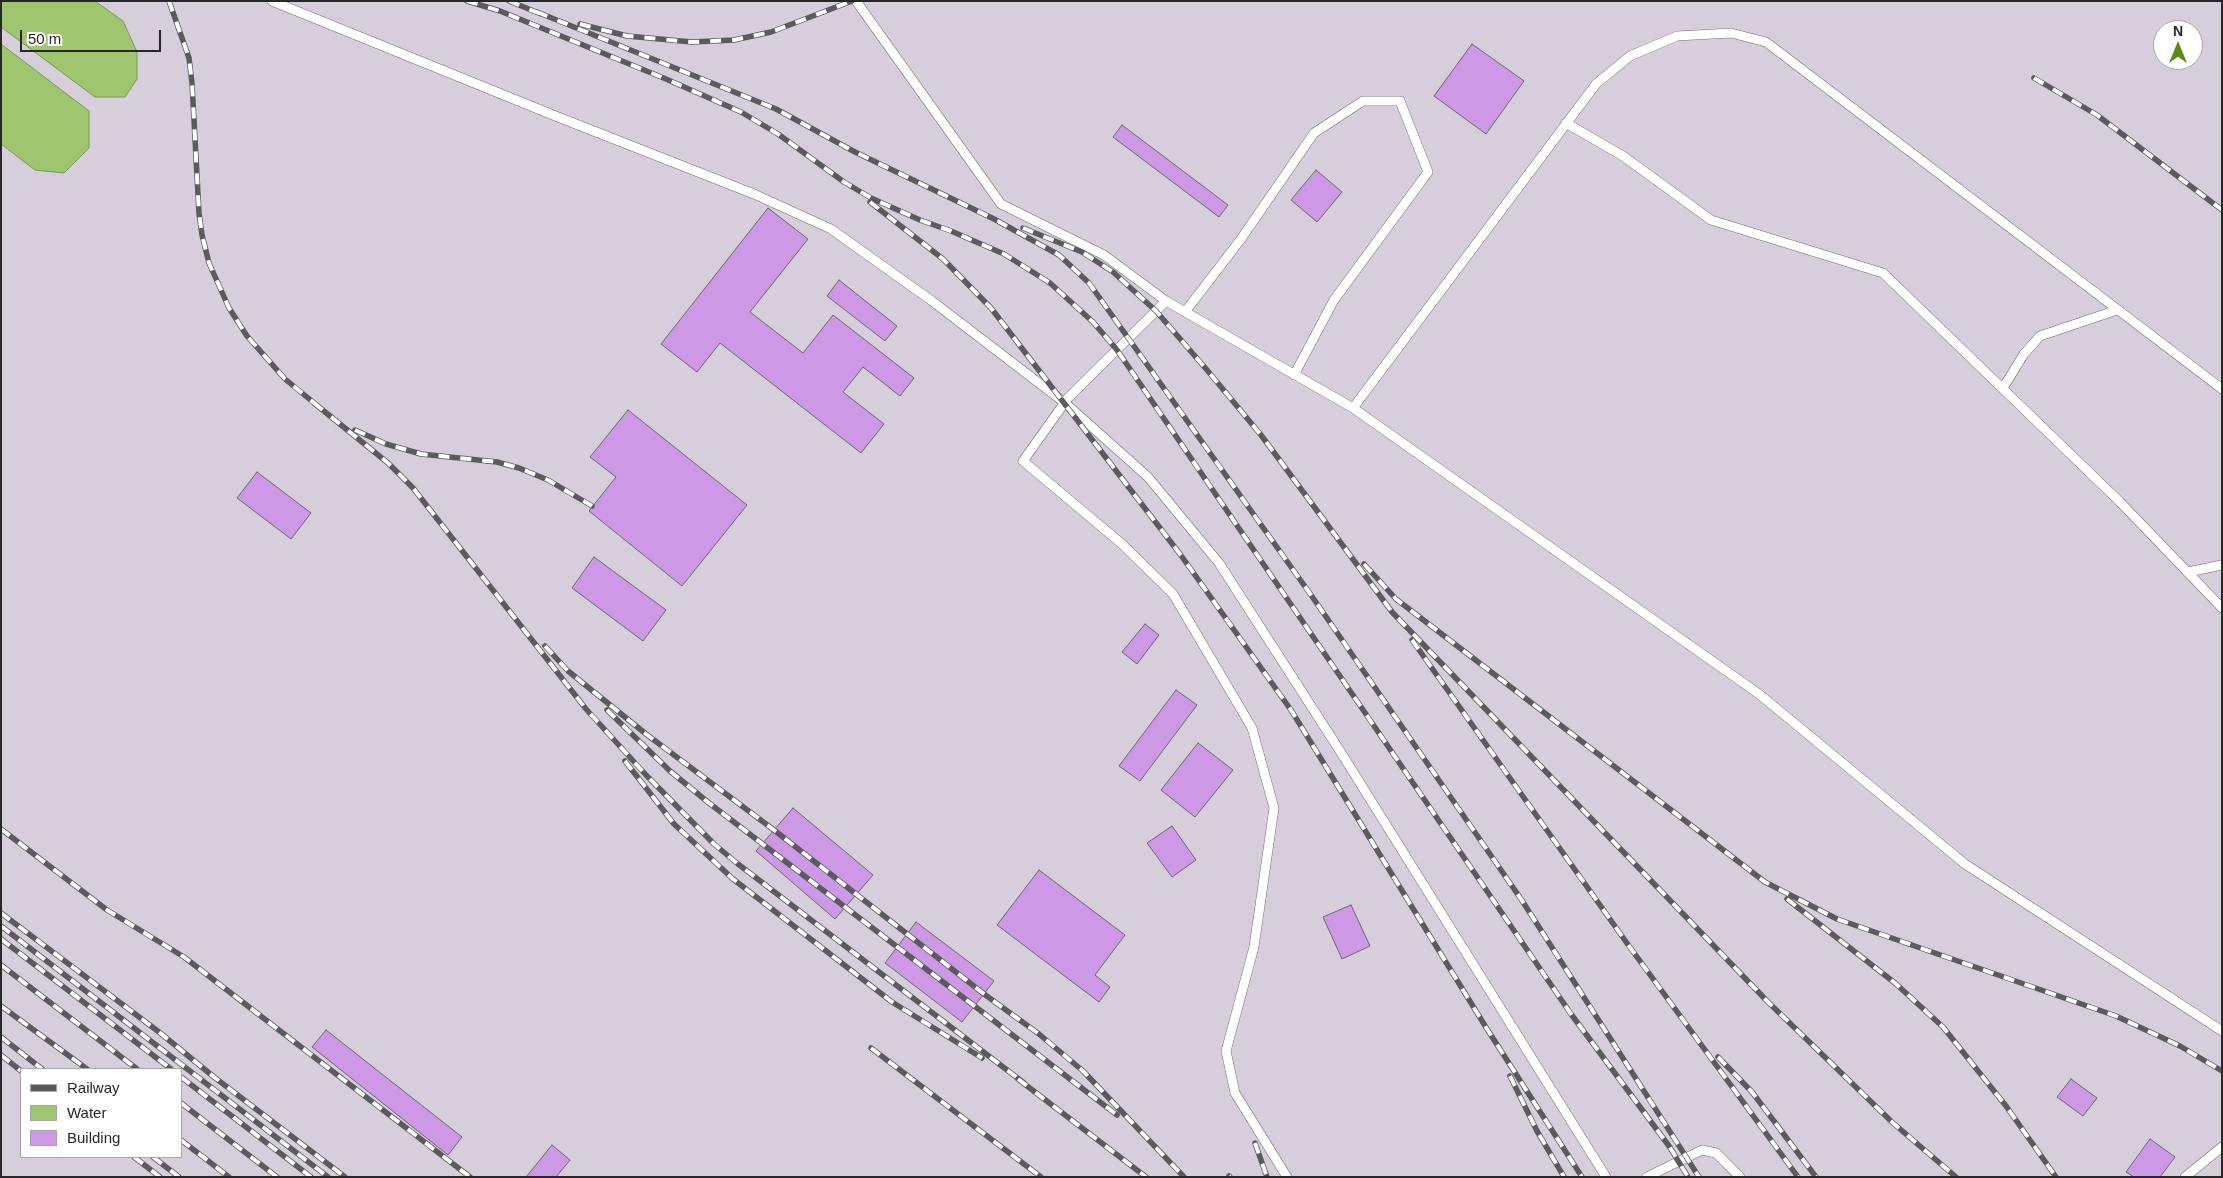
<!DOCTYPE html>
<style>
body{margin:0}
#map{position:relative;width:2223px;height:1178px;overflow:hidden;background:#e1dde4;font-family:Helvetica,sans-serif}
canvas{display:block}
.frame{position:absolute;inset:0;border:2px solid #272628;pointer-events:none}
.legend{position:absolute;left:20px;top:1068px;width:162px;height:90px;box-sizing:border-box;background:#fff;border:1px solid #a9a8a9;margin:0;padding:6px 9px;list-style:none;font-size:15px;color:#272628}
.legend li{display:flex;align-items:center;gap:10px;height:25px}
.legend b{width:25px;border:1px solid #a9a8a9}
.north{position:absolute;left:2153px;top:20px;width:50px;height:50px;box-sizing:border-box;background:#fff;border:1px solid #a9a8a9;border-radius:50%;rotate:0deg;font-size:14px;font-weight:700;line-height:20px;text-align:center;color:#272628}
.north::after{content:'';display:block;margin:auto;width:18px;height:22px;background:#5f8917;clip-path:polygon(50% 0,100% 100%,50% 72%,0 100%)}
.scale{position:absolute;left:20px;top:30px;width:141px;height:22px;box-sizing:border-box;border:2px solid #272628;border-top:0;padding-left:6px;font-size:15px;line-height:18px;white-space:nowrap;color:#272628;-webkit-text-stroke:4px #fff;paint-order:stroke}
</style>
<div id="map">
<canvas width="2223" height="1178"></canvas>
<div class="frame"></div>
<ul class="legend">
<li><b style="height:6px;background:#5c5a5e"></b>Railway</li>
<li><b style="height:14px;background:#9fc66f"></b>Water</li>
<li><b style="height:14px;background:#cd99e7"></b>Building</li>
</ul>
<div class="north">N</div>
<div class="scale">50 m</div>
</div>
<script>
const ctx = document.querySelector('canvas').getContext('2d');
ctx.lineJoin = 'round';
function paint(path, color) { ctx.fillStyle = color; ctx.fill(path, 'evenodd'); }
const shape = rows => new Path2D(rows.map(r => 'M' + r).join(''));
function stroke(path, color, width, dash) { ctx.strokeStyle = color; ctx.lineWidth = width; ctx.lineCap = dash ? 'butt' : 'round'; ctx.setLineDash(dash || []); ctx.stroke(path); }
paint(shape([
 [1,1,2222,1,2222,1177,1,1177],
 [2163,30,2193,30,2193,60,2163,60],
 [21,1069,181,1069,181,1157,21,1157]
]), '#d7cedb');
const water = shape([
 [1,1,95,1,123,21,137,52,137,79,125,97,95,97,1,27,1,1],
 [1,44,89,111,89,148,64,173,35,170,1,144,1,44]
]);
paint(water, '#9fc66f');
stroke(water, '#7b965a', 1);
const building = shape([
 [1472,44,1524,81,1486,134,1434,96,1472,44],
 [1122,125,1228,205,1219,217,1113,137,1122,125],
 [1316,170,1342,192,1317,222,1291,200,1316,170],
 [768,208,808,239,750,312,803,353,833,315,914,378,900,396,863,367,843,392,884,424,861,453,720,343,697,372,661,344,768,208],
 [839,280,897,326,885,341,827,296,839,280],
 [628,410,747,505,682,586,589,511,616,477,590,457,628,410],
 [257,472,311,513,291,539,237,498,257,472],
 [594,557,666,610,643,641,572,588,594,557],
 [1145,624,1159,635,1137,664,1122,652,1145,624],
 [1176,690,1197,705,1140,781,1119,766,1176,690],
 [1198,743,1233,770,1195,817,1161,790,1198,743],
 [793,808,873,875,835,919,756,851,793,808],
 [1172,826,1196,860,1172,877,1147,843,1172,826],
 [1039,870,1125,935,1095,975,1110,987,1099,1002,997,925,1039,870],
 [1351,905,1370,946,1342,959,1323,917,1351,905],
 [916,922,994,981,962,1022,885,963,916,922],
 [326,1030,462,1137,448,1155,312,1047,326,1030],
 [2071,1079,2097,1098,2083,1116,2057,1097,2071,1079],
 [2150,1139,2175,1157,2160,1177,2134,1177,2126,1172,2150,1139],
 [552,1145,570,1160,556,1177,526,1177,552,1145]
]);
paint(building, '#cd99e7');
stroke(building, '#6c686e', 1);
const service = shape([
 [272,1,558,117,754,194,831,229,932,301,1065,403,1148,477,1219,563,1340,751,1606,1177],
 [856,1,1001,204,1104,255,1166,301,1353,408,1759,694,1965,864,2222,1031],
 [1566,123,1623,156,1711,220,1883,273,2120,502,2222,608],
 [1166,301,1068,398,1023,461,1122,544,1173,594,1252,728,1274,808,1254,947,1226,1051,1235,1093,1287,1177],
 [1185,312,1241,239,1314,133,1363,101,1400,101,1428,172,1334,300,1294,375],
 [2003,388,2024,354,2040,336,2117,310],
 [1353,408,1596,84,1630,56,1677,36,1731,33,1766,42,2222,389],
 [2188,572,2222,565],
 [1647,1177,1702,1150,1716,1153,1740,1177],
 [2185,1177,2222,1147]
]);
stroke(service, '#716e73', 10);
stroke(service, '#fff', 9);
const rail = shape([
 [169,1,189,58,192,83,199,213,202,235,209,263,229,308,247,336,285,379,319,407],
 [467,1,500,11,666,79,741,112,778,134,844,182,871,198,920,220,951,231,1004,254,1050,283,1093,322,1117,350,1571,1014,1669,1146,1688,1177],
 [509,1,541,14],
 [537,12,776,109,855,152,994,219,1059,255,1089,283,1311,595,1521,899,1699,1177],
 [580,24,627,36,692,42,734,40,771,32,852,1],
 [2034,78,2097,115,2222,210],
 [870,202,943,259,991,308,1180,554,1291,710,1487,1029,1582,1177],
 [1023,228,1082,252,1113,272,1156,311,1207,370,1261,435,1392,612,1768,1002,1893,1123,1956,1177],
 [314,403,388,463,413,488,586,709,646,775,714,844,738,864,1024,1083],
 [355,430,386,444,421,454,497,462,519,468,548,480,592,506],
 [1364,564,1396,599,1765,882,1837,919,2116,1016,2180,1046,2222,1071],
 [1412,640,1629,946,1798,1177],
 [545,646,568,671,646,734,774,830,984,994,1039,1034,1083,1071,1184,1177],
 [607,710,670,771,709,803,1117,1115],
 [625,761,674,824,733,879,892,1002,982,1058],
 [1,829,107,910,184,957,470,1177],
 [1787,899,1895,983,1943,1027,2006,1106,2056,1177],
 [1,913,159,1032,214,1077,345,1177],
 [1,926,328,1177],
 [1,939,171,1069],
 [1,965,137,1069],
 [1,1006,87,1069],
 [1,1037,42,1069],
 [871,1048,1041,1177],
 [1,1055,21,1071],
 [1718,1057,1752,1092,1816,1177],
 [1510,1076,1537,1131,1564,1177],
 [181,1077,311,1177],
 [1018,1079,1146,1177],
 [181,1103,277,1177],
 [181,1140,229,1177],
 [1255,1143,1267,1177],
 [134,1157,160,1177],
 [153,1157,179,1177],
 [1229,1176,1230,1177]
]);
stroke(rail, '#5c5a5e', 5.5);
stroke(rail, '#fff', 4, [11]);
</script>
